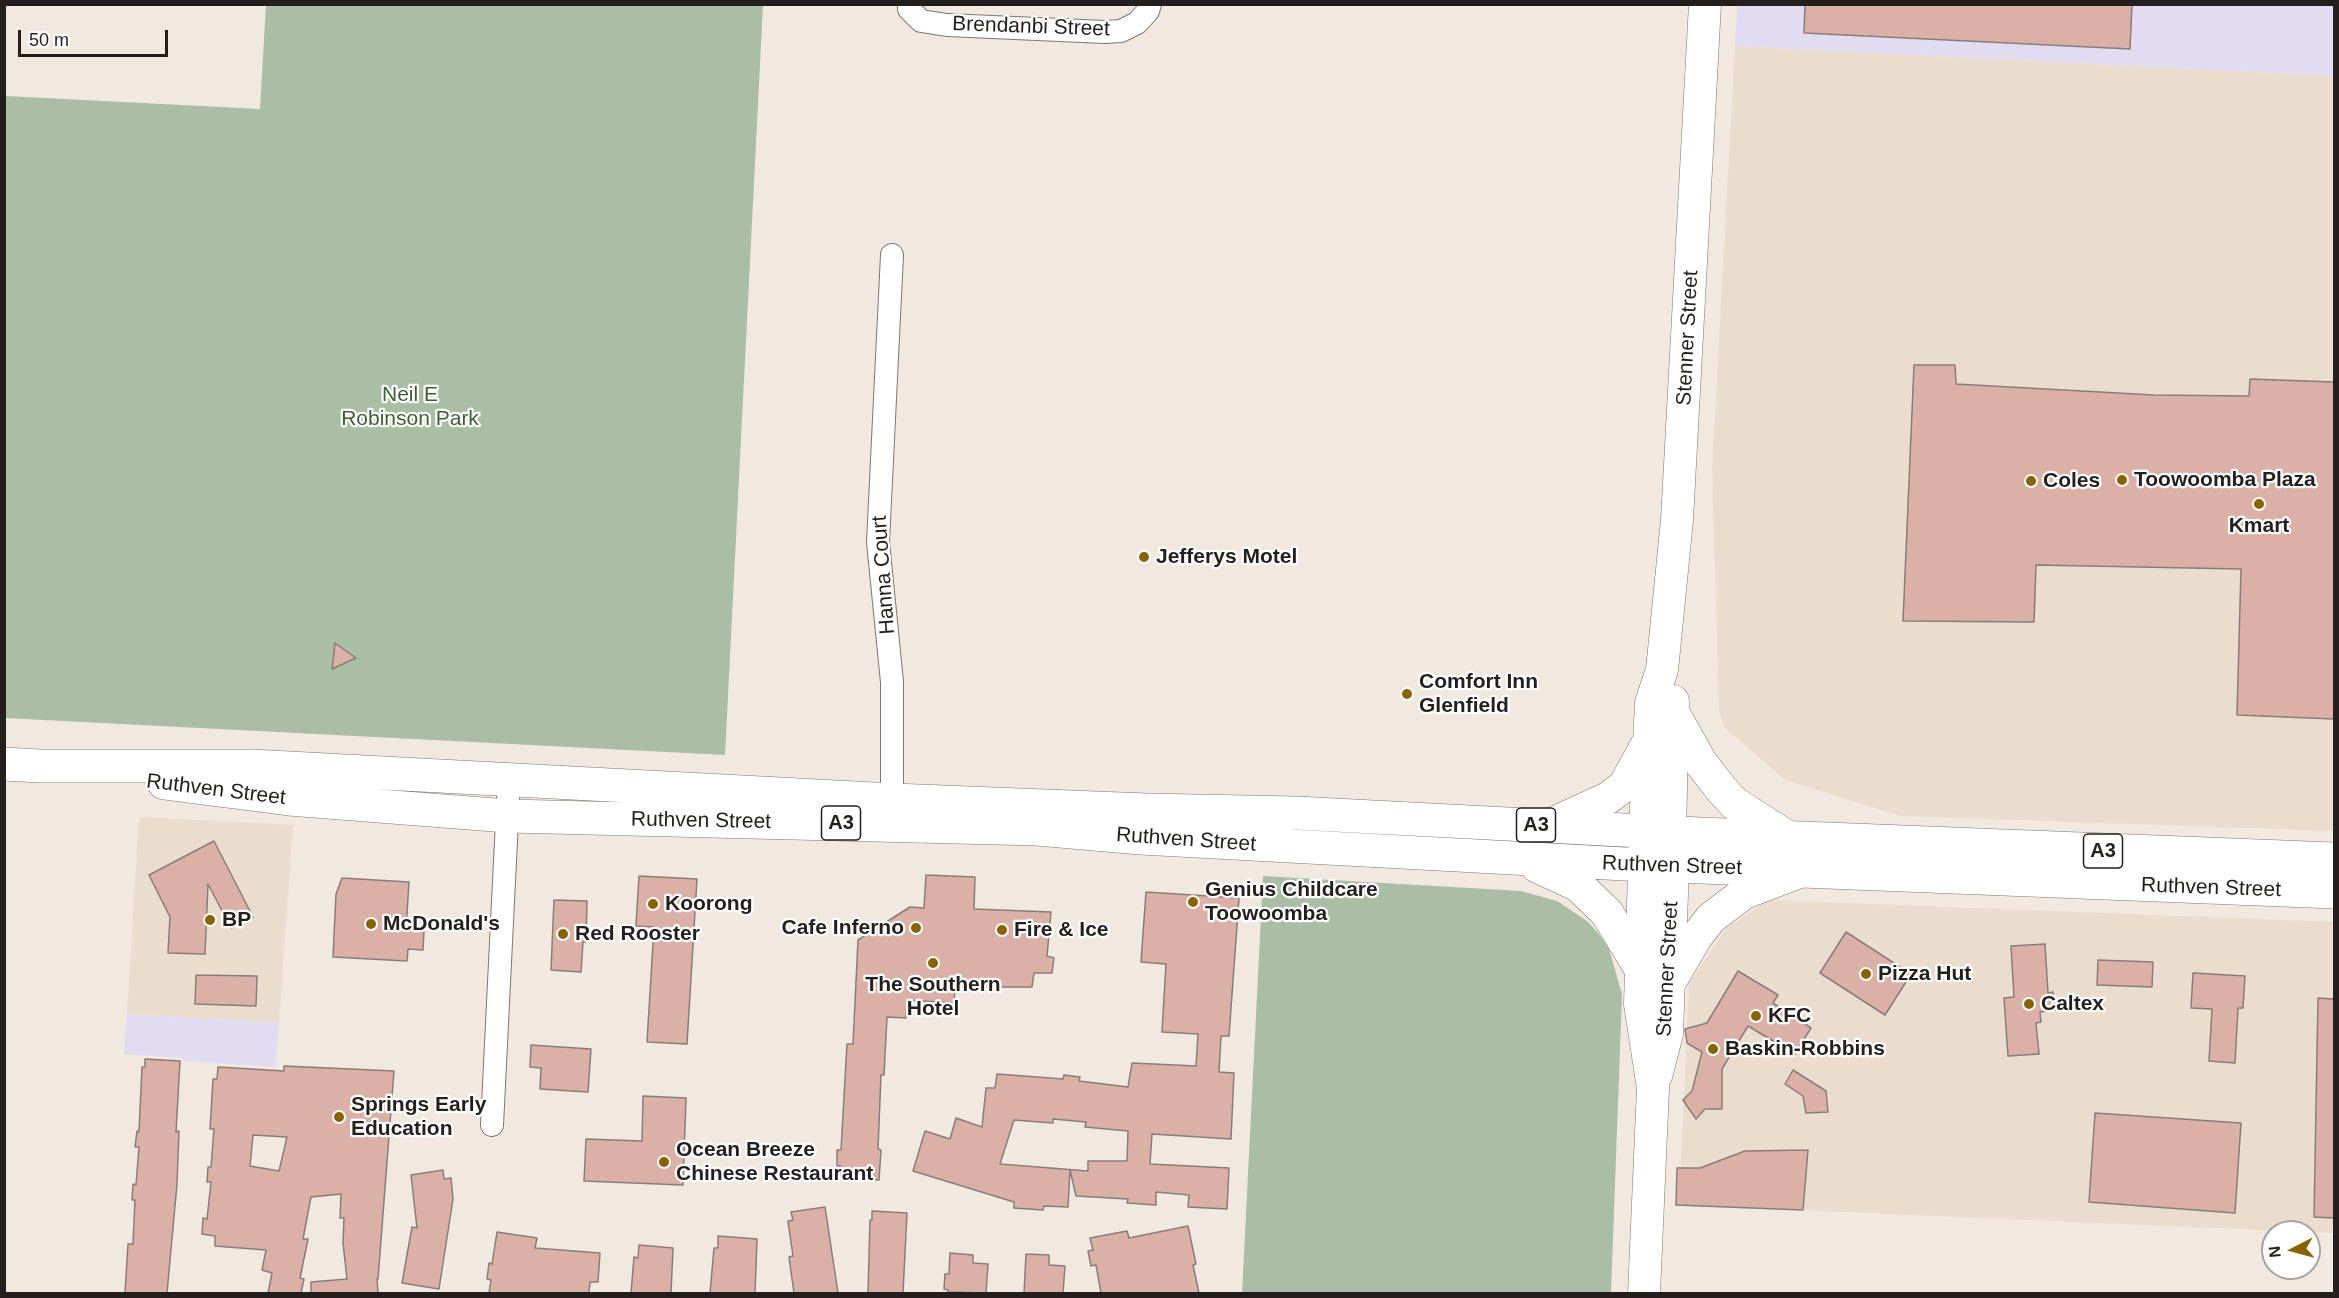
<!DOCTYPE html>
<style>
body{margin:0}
#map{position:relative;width:2339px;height:1298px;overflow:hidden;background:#f1e8df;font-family:Helvetica,sans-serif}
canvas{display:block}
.frame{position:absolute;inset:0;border:6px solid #221f1c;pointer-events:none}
.north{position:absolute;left:2261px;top:1220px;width:60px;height:60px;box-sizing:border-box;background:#fff;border:2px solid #a7a5a4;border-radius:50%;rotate:264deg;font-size:16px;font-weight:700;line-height:24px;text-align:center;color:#221f1c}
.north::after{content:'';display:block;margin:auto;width:21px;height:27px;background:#886300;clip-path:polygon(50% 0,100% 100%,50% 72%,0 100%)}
.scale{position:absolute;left:18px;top:30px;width:150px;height:27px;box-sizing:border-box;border:3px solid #221f1c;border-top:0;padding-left:8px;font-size:18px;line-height:21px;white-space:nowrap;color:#221f1c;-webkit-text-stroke:4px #fff;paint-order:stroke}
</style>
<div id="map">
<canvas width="2339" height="1298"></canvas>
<div class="frame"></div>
<div class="north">N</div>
<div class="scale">50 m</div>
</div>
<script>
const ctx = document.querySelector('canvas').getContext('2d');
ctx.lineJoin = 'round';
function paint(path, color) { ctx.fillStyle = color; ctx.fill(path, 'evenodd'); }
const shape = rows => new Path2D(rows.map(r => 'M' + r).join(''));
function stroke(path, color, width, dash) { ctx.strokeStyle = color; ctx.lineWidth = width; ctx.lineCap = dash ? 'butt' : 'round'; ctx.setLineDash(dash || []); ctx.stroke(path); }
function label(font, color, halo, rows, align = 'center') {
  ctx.font = font + ' Helvetica,sans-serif'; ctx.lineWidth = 4.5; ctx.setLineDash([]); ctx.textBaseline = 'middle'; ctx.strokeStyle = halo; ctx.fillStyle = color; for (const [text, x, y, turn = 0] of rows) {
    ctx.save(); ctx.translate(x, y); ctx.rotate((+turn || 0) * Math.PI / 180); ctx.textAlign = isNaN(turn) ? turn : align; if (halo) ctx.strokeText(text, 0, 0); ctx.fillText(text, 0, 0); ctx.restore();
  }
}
paint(shape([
 [1735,46,2334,76,2334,831,1901,816,1785,780,1724,727,1719,710,1712,469],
 [139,817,293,825,279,1023,127,1014],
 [1768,900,2334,922,2334,1233,1679,1205,1689,983,1726,929]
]), '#ebddce');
paint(shape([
 [1737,5,2334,5,2334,76,1735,46],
 [127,1014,279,1023,276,1067,184,1061,181,1058,124,1054]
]), '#e1dcf2');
paint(shape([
 [266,5,763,5,725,755,5,718,5,96,260,109],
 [1263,876,1521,891,1557,901,1587,921,1599,934,1609,949,1622,994,1611,1293,1242,1293]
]), '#aabea5');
const building = shape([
 [1805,4,2132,4,2130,49,1804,33,1805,4],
 [1914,365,1955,365,1956,384,2154,395,2249,396,2250,379,2334,382,2334,719,2237,715,2241,569,2036,565,2034,622,1903,621,1914,365],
 [335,643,356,658,332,669,335,643],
 [214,841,253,917,231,928,208,884,205,954,168,953,170,917,149,875,214,841],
 [926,875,975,877,974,909,1051,912,1047,956,1054,958,1052,973,1034,973,1032,987,955,987,954,1003,907,1000,906,1018,887,1017,884,1075,881,1075,878,1149,881,1150,879,1180,841,1178,841,1166,837,1166,837,1150,841,1150,847,1044,853,1044,858,940,910,907,924,908,926,875],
 [639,876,697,879,687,1044,647,1042,654,927,636,926,639,876],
 [342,878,409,882,406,930,424,931,423,950,408,949,407,961,333,957,336,894,342,878],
 [1146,892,1239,898,1229,1036,1221,1036,1219,1072,1234,1073,1231,1139,1152,1134,1150,1164,1229,1168,1227,1209,1188,1207,1189,1195,1156,1192,1156,1205,1127,1203,1128,1199,1076,1196,1070,1170,1068,1207,1044,1206,1043,1210,1014,1208,1014,1202,913,1171,925,1131,950,1139,956,1118,982,1127,986,1088,995,1088,997,1074,1063,1079,1064,1075,1080,1077,1079,1081,1128,1087,1132,1063,1196,1066,1198,1034,1162,1032,1166,964,1141,962,1146,892],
 [1053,1119,1086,1122,1085,1127,1128,1131,1127,1161,1088,1161,1088,1171,1000,1164,1014,1120,1053,1123,1053,1119],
 [554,900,587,901,586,942,583,942,581,972,551,970,554,900],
 [1846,932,1911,974,1885,1015,1820,973,1846,932],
 [2045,944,2048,993,2053,992,2055,1010,2040,1012,2041,1022,2036,1023,2039,1054,2008,1056,2004,998,2014,997,2011,946,2045,944],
 [2098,960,2153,962,2152,987,2097,985,2098,960],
 [1738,971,1778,995,1773,1003,1811,1028,1795,1054,1748,1026,1722,1069,1722,1109,1705,1109,1696,1119,1683,1100,1692,1091,1702,1052,1687,1043,1685,1029,1707,1023,1738,971],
 [2193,973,2245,976,2243,1008,2238,1008,2235,1063,2209,1061,2212,1009,2191,1008,2193,973],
 [196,975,257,976,256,1006,195,1004,196,975],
 [2318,998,2334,999,2334,1218,2314,1217,2318,998],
 [531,1045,591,1049,588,1092,540,1089,541,1068,530,1067,531,1045],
 [145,1059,180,1061,176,1132,179,1131,177,1184,167,1293,125,1293,128,1244,133,1244,135,1200,132,1200,133,1184,136,1185,139,1147,135,1147,137,1131,139,1132,142,1067,145,1067,145,1059],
 [284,1066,394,1071,378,1279,377,1279,378,1293,311,1293,311,1282,347,1279,343,1243,344,1218,340,1218,341,1194,311,1197,303,1239,308,1239,300,1278,304,1279,301,1293,268,1293,272,1273,262,1270,266,1250,215,1246,215,1236,202,1234,203,1218,207,1219,211,1182,207,1182,208,1167,211,1167,214,1129,210,1129,213,1079,217,1079,218,1067,284,1071,284,1066],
 [253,1135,287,1137,279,1171,250,1166,253,1135],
 [1793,1070,1826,1091,1828,1112,1806,1113,1803,1096,1785,1084,1793,1070],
 [643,1096,686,1098,683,1185,584,1181,586,1139,642,1141,643,1096],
 [2095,1113,2241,1123,2235,1213,2089,1202,2095,1113],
 [1808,1150,1803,1210,1676,1205,1677,1168,1700,1168,1745,1151,1808,1150],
 [443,1170,444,1179,451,1178,453,1199,439,1289,402,1283,412,1227,417,1228,411,1175,443,1170],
 [825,1207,838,1293,794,1293,789,1257,793,1256,788,1221,793,1220,791,1212,825,1207],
 [872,1211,907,1213,903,1293,868,1293,870,1220,872,1220,872,1211],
 [1188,1226,1196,1264,1193,1265,1199,1293,1101,1293,1096,1265,1091,1266,1088,1251,1093,1250,1090,1238,1127,1231,1129,1238,1188,1226],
 [497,1232,537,1238,535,1248,600,1253,598,1282,590,1282,589,1293,489,1293,491,1280,487,1279,489,1263,492,1264,497,1232],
 [718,1236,757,1239,755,1293,710,1293,714,1248,718,1248,718,1236],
 [639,1245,673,1248,671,1293,631,1293,634,1257,638,1258,639,1245],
 [950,1253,973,1255,973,1263,988,1264,986,1293,948,1292,948,1290,944,1289,945,1274,949,1274,950,1253],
 [1026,1254,1049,1255,1049,1265,1065,1266,1063,1293,1024,1293,1026,1254]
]);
paint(building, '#dbb0a7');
stroke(building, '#897d7a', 1.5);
const street = shape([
 [909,4,909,9,921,21,947,25,1105,32,1121,31,1137,23,1148,11,1150,4],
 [892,813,892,682,878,542,892,255],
 [492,1125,509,780]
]);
const secondary = shape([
 [1549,825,1608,798,1624,786,1646,746],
 [1670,982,1697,936,1711,918,1744,893,1802,871],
 [1656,1076,1667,1034,1673,866,1670,833,1673,701],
 [1644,1294,1653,1088,1640,1004,1646,809,1651,703,1662,670,1677,520,1705,4]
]);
const highway = shape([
 [1673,713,1701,763,1722,790,1734,803,1787,837],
 [4,764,40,766,251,766,893,800,1147,810,1296,813,1700,834,2334,859],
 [164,783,289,799,508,816,1037,829,1141,838,1625,864,2334,892],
 [1537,866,1578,885,1607,913,1641,969]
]);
stroke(street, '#7e776f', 24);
stroke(secondary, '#7e776f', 33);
stroke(highway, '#7e776f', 34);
stroke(street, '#fff', 22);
stroke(secondary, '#fff', 32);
stroke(highway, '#fff', 33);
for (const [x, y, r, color] of [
 [2122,480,6,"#886300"],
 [2031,481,6,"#886300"],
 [2259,504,6,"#886300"],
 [1144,557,6,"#886300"],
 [1407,694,6,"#886300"],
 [1193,902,6,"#886300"],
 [653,904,6,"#886300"],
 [210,920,6,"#886300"],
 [371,924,6,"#886300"],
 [916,928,6,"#886300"],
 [1002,930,6,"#886300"],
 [563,934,6,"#886300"],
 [933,963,6,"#886300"],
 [1866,974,6,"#886300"],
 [2029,1004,6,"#886300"],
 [1756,1016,6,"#886300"],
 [1713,1049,6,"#886300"],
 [339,1117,6,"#886300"],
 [664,1162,6,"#886300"]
]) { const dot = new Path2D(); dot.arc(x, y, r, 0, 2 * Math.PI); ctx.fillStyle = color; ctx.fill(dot); stroke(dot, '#fff', 2); }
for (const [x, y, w] of [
 [841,823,39],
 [1536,825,39],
 [2103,851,39]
]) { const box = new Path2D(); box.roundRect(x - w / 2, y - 17, w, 34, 4.5); ctx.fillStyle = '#fff'; ctx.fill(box); stroke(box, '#221f1c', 1.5); }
label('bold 20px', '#221f1c', null, [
 ["A3",841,823],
 ["A3",1536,825],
 ["A3",2103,851]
]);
label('21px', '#221f1c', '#fff', [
 ["Brendanbi Street",1031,27,2],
 ["Stenner Street",1688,338,-87],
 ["Hanna Court",884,575,-94],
 ["Ruthven Street",216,790,7],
 ["Ruthven Street",701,821,1],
 ["Ruthven Street",1186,840,4],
 ["Ruthven Street",1672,866,2],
 ["Ruthven Street",2211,888,2],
 ["Stenner Street",1668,969,-87]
]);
label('21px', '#3c5f32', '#fff', [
 ["Neil E",410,395],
 ["Robinson Park",410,419]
]);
label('bold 21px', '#221f1c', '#fff', [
 ["Toowoomba Plaza",2134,480],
 ["Coles",2043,481],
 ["Kmart",2259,526,"center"],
 ["Jefferys Motel",1156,557],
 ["Comfort Inn",1419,682],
 ["Glenfield",1419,706],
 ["Genius Childcare",1205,890],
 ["Toowoomba",1205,914],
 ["Koorong",665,904],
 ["BP",222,920],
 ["McDonald's",383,924],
 ["Cafe Inferno",904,928,"right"],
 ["Fire & Ice",1014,930],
 ["Red Rooster",575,934],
 ["Pizza Hut",1878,974],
 ["The Southern",933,985,"center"],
 ["Hotel",933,1009,"center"],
 ["Caltex",2041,1004],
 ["KFC",1768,1016],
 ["Baskin-Robbins",1725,1049],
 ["Springs Early",351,1105],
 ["Education",351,1129],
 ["Ocean Breeze",676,1150],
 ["Chinese Restaurant",676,1174]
], 'left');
</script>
